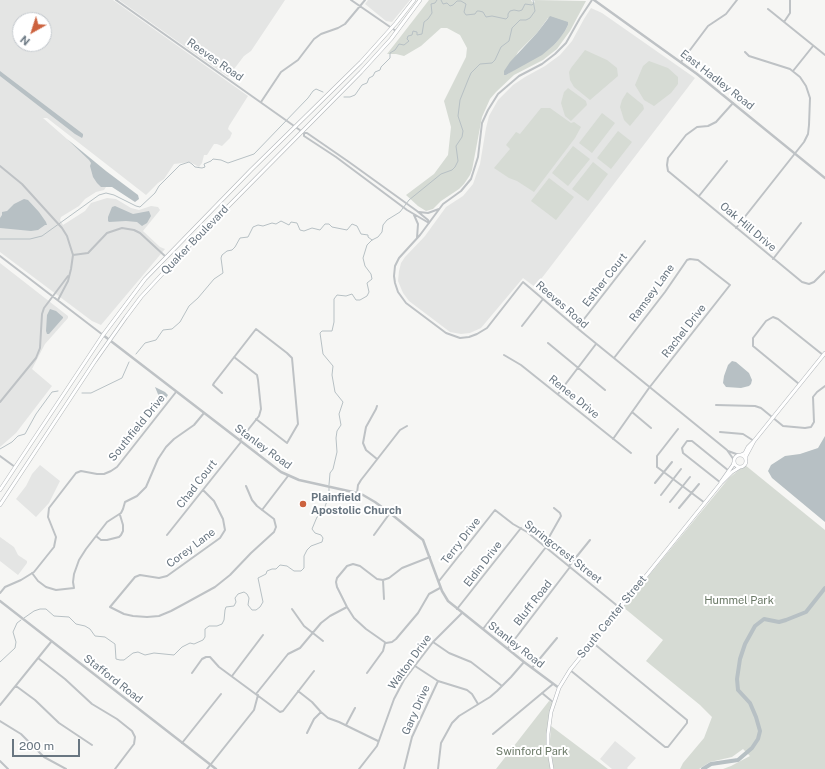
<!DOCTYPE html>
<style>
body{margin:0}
#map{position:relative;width:825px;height:769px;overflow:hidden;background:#f6f6f4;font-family:"Public Sans",sans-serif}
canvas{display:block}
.north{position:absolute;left:12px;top:12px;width:40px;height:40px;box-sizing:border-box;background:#fff;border:1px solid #c3c8cd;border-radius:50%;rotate:219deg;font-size:11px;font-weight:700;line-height:16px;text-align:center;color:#697681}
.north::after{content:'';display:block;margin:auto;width:14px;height:18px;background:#cc623e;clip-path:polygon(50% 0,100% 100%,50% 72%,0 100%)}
.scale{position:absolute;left:12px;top:739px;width:68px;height:18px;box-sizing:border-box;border:2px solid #697681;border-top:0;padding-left:5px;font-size:12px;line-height:14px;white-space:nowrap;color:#697681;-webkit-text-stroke:3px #fff;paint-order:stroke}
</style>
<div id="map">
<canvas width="825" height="769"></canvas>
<div class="north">N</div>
<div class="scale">200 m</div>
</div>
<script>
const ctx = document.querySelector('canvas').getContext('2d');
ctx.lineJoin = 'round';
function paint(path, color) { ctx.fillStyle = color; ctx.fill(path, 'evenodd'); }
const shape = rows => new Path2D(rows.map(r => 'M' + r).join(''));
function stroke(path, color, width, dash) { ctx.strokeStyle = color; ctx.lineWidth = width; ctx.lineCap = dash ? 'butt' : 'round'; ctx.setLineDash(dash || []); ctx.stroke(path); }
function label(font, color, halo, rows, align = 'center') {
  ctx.font = font + ' "Public Sans",sans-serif'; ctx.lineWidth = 4; ctx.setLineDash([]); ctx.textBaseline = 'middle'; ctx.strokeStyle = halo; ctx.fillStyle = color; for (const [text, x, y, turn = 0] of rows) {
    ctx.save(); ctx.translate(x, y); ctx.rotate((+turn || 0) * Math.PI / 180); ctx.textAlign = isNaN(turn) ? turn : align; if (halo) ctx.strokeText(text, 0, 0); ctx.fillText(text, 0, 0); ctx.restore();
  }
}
paint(shape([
 [0,0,113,0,248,96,229,126,228,129,232,133,230,138,222,146,217,144,214,144,207,155,204,155,202,163,199,167,190,162,174,164,164,179,158,183,146,195,47,118,43,118,91,160,113,187,106,187,104,190,96,192,85,199,79,206,61,217,60,220,63,225,85,211,91,203,107,198,116,199,131,208,139,210,151,206,158,207,160,210,143,231,160,247,165,249,101,325,92,321,0,252],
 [20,20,44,20,44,44,20,44],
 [119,0,285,0,251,51,244,56,228,77],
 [368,0,410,0,392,22,386,21,365,4],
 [591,8,602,13,695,78,535,287,523,278,481,328,470,333,461,334,450,332,409,301,403,293,398,281,399,271,401,263,405,257,425,236,446,207,463,196,473,184,480,164,486,128,489,116,498,100,513,85,525,77,545,66,560,55,572,41,584,19],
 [0,263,68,316,68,318,45,344,32,369,52,386,16,433,0,447],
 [40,465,60,481,49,503,36,517,16,499,26,486,32,474],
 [0,537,14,547,18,555,27,561,27,563,18,575,0,561],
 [615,741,636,758,627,768,628,769,612,769,600,759]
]), '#e4e5e4');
paint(shape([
 [429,0,531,0,532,2,535,3,534,0,586,1,570,31,557,49,543,60,514,75,496,92,490,99,482,117,472,170,470,175,464,184,459,189,441,201,433,209,426,211,418,206,406,195,434,174,448,155,451,127,444,101,466,57,467,48,460,35,447,28,441,28,421,46,404,56,396,54,387,54],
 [548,18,568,25,565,31,555,44,506,75,518,52,537,33],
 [585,50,607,60,617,68,618,76,590,100,574,87,570,80,569,72,571,68],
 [649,61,668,68,678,77,678,84,671,93,654,106,644,100,635,85,643,66],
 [568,88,586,101,587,105,571,121,565,116,561,103,564,92],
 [627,92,643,105,644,109,630,126,624,120,620,107,622,100],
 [541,108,550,108,571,123,574,122,581,127,575,138,534,192,517,181,509,178,494,168,510,149,506,145,516,132,520,134],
 [602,113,615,123,592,153,579,143],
 [618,131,632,142,611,169,597,158],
 [573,146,590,159,568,186,552,173],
 [593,162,608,174,588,201,572,189],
 [549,178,574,197,556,220,531,201],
 [745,465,825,530,825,769,723,769,731,766,750,756,743,749,732,757,710,762,699,769,680,769,683,763,704,738,712,717,700,705,646,661,663,640,623,607,729,478],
 [549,701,554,703,549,722,549,754,551,726,608,769,496,769]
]), '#d6dbd4');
paint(shape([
 [550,16,568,22,568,25,565,31,560,38,555,44,542,55,506,75,504,75,504,71,510,62,537,33],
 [0,71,83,134,83,136,82,138,75,134,0,76],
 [67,139,106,171,138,195,139,199,135,202,112,187,101,187,97,183,93,177,90,166,91,163,89,160],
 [24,199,28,200,39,212,46,222,47,225,45,225,38,230,31,231,0,228,0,218,2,215,2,212,7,211,14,204],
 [115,206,133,214,149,211,151,216,147,223,142,226,137,222,126,221,109,222,108,221,108,217,112,207],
 [50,309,56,311,63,317,63,318,49,334,47,334,46,331,47,315],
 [732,361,736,362,749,373,752,380,751,384,749,386,741,388,726,387,723,383,724,376,728,365],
 [155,387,165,392,168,395,162,404],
 [825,436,825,522,772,478,768,471,771,465,785,456,800,454,818,448]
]), '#b7c0c4');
stroke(shape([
 [441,0,443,4,447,3,450,6,453,5,457,1,461,1,466,4,464,12,466,15,475,14,477,11,479,11,483,12,486,17,492,16,506,19,508,17,508,14,510,11,514,10,519,11,522,10,525,4,532,5,534,3],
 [344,97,350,97,355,95,362,85,367,83,369,78,373,76,375,72,380,70,381,67,390,58,390,53,395,50,399,44,404,45,409,41,407,39,408,36,412,35,413,31,417,32,417,35,422,34,424,22,428,19,432,13,431,4,435,3,437,0],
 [0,239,30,239,42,236,99,195,106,193,114,195,136,206,140,207,155,193,159,186,180,165,189,162,192,164,195,167,202,168,205,167,204,164,211,161,213,159,221,160,228,163,254,154,308,98,313,91,316,89,323,92],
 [136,354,145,343,156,340,163,330,172,329,180,322,189,306,198,298,214,279,223,273,221,258,222,255,227,251,232,250,235,247,240,238,248,237,253,227,258,225,263,226,272,223,276,224,281,221,289,225,291,222,297,223,300,230,304,231,312,228,320,230,325,224,329,224,332,227,347,230,352,224,357,226,361,234,368,235,368,237,372,240],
 [82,393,91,393,122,378,129,362],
 [0,449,12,442,18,436,25,434,36,414,52,392,58,391],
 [329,485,330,473,333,469,337,452,336,438,337,431,341,425,339,414,343,402,335,392,332,375,333,366,323,354,320,333,322,331,332,331,334,322,334,299,337,295,346,296,352,294,356,300,360,300,367,296,369,292,367,283,372,279,371,274,365,266,363,258,367,245,372,240,378,237,382,232,383,225,387,220,400,212,409,200,441,174,452,170,455,167,458,161,456,146,462,137,463,131,458,116,460,100,468,80,471,73,480,64,492,63,495,60,501,47,509,41,512,28,520,20,526,20,530,18,535,11,533,0],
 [24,618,34,611,40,609,46,609,54,616,69,617,76,624,85,626,90,629,95,636,105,637,115,644,116,659,120,660,124,660,133,653,138,652,145,655,154,653,174,655,182,647,190,643,194,644,203,640,205,637,205,629,209,626,217,626,222,624,224,620,225,610,226,607,234,606,236,602,235,598,238,594,244,592,247,594,249,598,248,605,252,610,256,610,260,607,263,602,258,578,266,574,267,571,272,569,276,569,280,565,287,566,294,571,301,571,304,568,304,556,307,550,311,546,322,542,323,538,321,535,315,533,312,529,317,517,324,514,324,509,329,496,329,488],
 [0,662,15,648,16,642,13,632,17,623,21,620]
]), '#b7c0c4', 1);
stroke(shape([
 [703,769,711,764,738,760,752,748,758,739,760,731,756,717,750,703,738,690,737,679,740,659,745,644,755,626,764,619,779,622,786,620,806,612,825,588]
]), '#b7c0c4', 4);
const secondary = shape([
 [741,455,745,453,748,447,753,442],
 '734 461a6 6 0 1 1 12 0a6 6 0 1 1-12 0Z',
 [746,459,746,456,754,441,825,353],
 [721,482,733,465,734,462],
 [552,769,548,745,548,734,551,712,559,688,570,670,721,483,732,472,740,467]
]);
const primary = shape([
 [0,490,103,335,145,279,251,170,361,62,396,23,414,0],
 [0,505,95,361,126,317,141,297,178,257,361,72,391,39,420,0]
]);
stroke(secondary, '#b1b5b9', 4);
stroke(primary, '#b2b6b9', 4);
stroke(shape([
 [116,0,304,133,307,133,349,162,417,211,428,220,429,223],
 [351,0,396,31],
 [592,0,580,18,566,43,555,54,542,64,519,76,498,94,488,110,482,123,478,157,471,179,461,191,443,204,420,235,399,258,395,266,394,276,395,283,398,292,406,303,446,333,460,338,469,337,477,334,487,328,523,282,577,328,727,450,734,460],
 [768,9,825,55],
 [784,22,790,13,790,0],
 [681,62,708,26,726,14,737,0],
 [793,71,813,46],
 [261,102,281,72,298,60,314,39,321,34,338,28,345,24,365,0],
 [733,103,716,122,708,126,697,127,686,135,668,158,667,165,668,171,802,282,809,284,814,282,825,271],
 [304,133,304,136,336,157,407,210,429,223],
 [0,166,22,184,62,228,67,236,73,255,71,269,68,281,58,300],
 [699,196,727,161],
 [419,212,428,213,439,209],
 [414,215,418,224,417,238],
 [736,228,804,142,808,134,809,125,810,98,806,86,800,77,790,69,749,56,745,52],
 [73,255,88,253,107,233,122,228,134,230,140,233,166,257],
 [0,256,103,335],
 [773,259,801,223],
 [522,326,543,299],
 [577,328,645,241],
 [548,343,605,390],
 [504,355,521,365,631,453],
 [234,357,257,375,258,380,261,409,259,416,240,440],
 [799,384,753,346,753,338,766,321,773,317,778,319,823,355],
 [222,393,213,385,214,383,256,329,287,353,292,358,298,424,287,443,256,419],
 [558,394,596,344],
 [0,402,36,358,40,348,42,314,44,308,68,276],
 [716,405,755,406,761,408,783,426,805,428,811,427,814,422,813,397,817,392,825,386],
 [377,406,376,409,366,427,363,443,366,450,377,459],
 [632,412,651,428],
 [678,429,657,456,657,467,705,503],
 [720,432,743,434,754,441],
 [613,439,649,388,730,285,698,260,690,259,687,260,665,292,614,358],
 [728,451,739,455],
 [0,456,15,467],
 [655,483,672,462],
 [721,483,683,453,682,448,687,441,692,441,729,471],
 [203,490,214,501,223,519,225,530,220,538,167,576,159,578,140,575,135,577,110,607,124,614,133,616,147,617,159,616,171,611,184,604,215,587,230,575,251,553,274,532,276,527,274,519,257,506,252,500,246,486],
 [357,493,358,485,361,480,400,430,407,426],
 [661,495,681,469],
 [670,502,690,477],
 [679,508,699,484],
 [262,510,288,476],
 [167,535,241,442],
 [374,535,390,513],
 [96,536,101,540,107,540,119,537,121,535,123,531,123,525,120,515],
 [544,546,561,516,560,513,554,508],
 [569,566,590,540],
 [32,573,38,581,46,587,56,590,74,588,73,582,74,574,79,560,86,549,107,522,121,513,123,509,125,502,137,496,146,487,158,459,166,447,174,439,194,425,204,413],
 [383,580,377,579,360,566,353,564,347,566,337,578,336,582,337,587,347,607,354,618,366,629,386,643,392,642,396,639,418,613,429,594,440,588],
 [383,580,389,578,402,568,430,557],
 [383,580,384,599],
 [439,581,495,510,513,524,527,532,620,608],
 [0,593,5,587,21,580,34,572,54,547,56,537,48,517,49,508,76,473,81,471,97,474,104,474,111,471,117,467,176,392],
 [292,609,304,626,323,641],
 [457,609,521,528],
 [483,629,546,547],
 [433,642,449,653,471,662,502,686],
 [508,648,570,567],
 [38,658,65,679,92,704,117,719,132,731,135,737,134,744,115,769],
 [415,666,438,681,467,690,472,694,478,704],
 [532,668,557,638],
 [570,670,665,747,668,747,687,723,687,720,592,642],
 [192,673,202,659,206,657,210,657,219,667,280,712,283,711,314,671],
 [367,673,383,651,385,643],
 [232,676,263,635],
 [16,686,35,700,59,723,92,745],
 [298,691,312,702,321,712,328,718,339,722,378,741],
 [542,693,554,703],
 [256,694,288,654,300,648,321,623,330,616,347,607],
 [0,705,51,642],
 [0,721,21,734,44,757,66,769],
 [346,725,355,708],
 [307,733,314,719,321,712],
 [493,734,553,684],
 [182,743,221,694],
 [0,761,8,769],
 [207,769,254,710,258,695],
 [359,769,377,746,394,699,404,680,433,642,462,613],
 [404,769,412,737,438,681],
 [438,769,441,743,452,723,459,716,490,697,497,691,511,677,524,662]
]), '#bec2c5', 2);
stroke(shape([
 [594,0,697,74,825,178],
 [103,335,281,472,299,480,353,492,363,495,375,502,390,513,423,540,442,591,448,601,524,662,559,688],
 [0,601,216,769]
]), '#bec2c5', 2.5);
stroke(secondary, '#fff', 3);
stroke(primary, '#fff', 3);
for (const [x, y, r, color] of [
 [303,504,4,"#cc623e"]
]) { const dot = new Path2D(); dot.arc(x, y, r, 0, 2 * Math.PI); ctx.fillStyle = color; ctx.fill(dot); stroke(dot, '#fff', 1.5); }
label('11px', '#697681', '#fff', [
 ["Reeves Road",215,60,35],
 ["East Hadley Road",717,80,38],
 ["Oak Hill Drive",748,227,40],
 ["Quaker Boulevard",195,240,-46],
 ["Esther Court",605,280,-52],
 ["Ramsey Lane",652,293,-54],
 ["Reeves Road",562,305,41],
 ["Rachel Drive",684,331,-52],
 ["Renee Drive",574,397,39],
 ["Southfield Drive",137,428,-51],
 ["Stanley Road",263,447,36],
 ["Chad Court",197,484,-52],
 ["Terry Drive",461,541,-52],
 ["Corey Lane",191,548,-37],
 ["Springcrest Street",563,552,38],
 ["Eldin Drive",483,564,-52],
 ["Bluff Road",533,603,-52],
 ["South Center Street",612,617,-51],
 ["Stanley Road",516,645,38],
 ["Walton Drive",410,662,-54],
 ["Stafford Road",113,679,38],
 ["Gary Drive",416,710,-66]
]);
label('bold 11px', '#697681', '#fff', [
 ["Plainfield",311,498],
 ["Apostolic Church",311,511]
], 'left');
label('11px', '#6b7967', '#fff', [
 ["Hummel Park",739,601],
 ["Swinford Park",532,752]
]);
</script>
